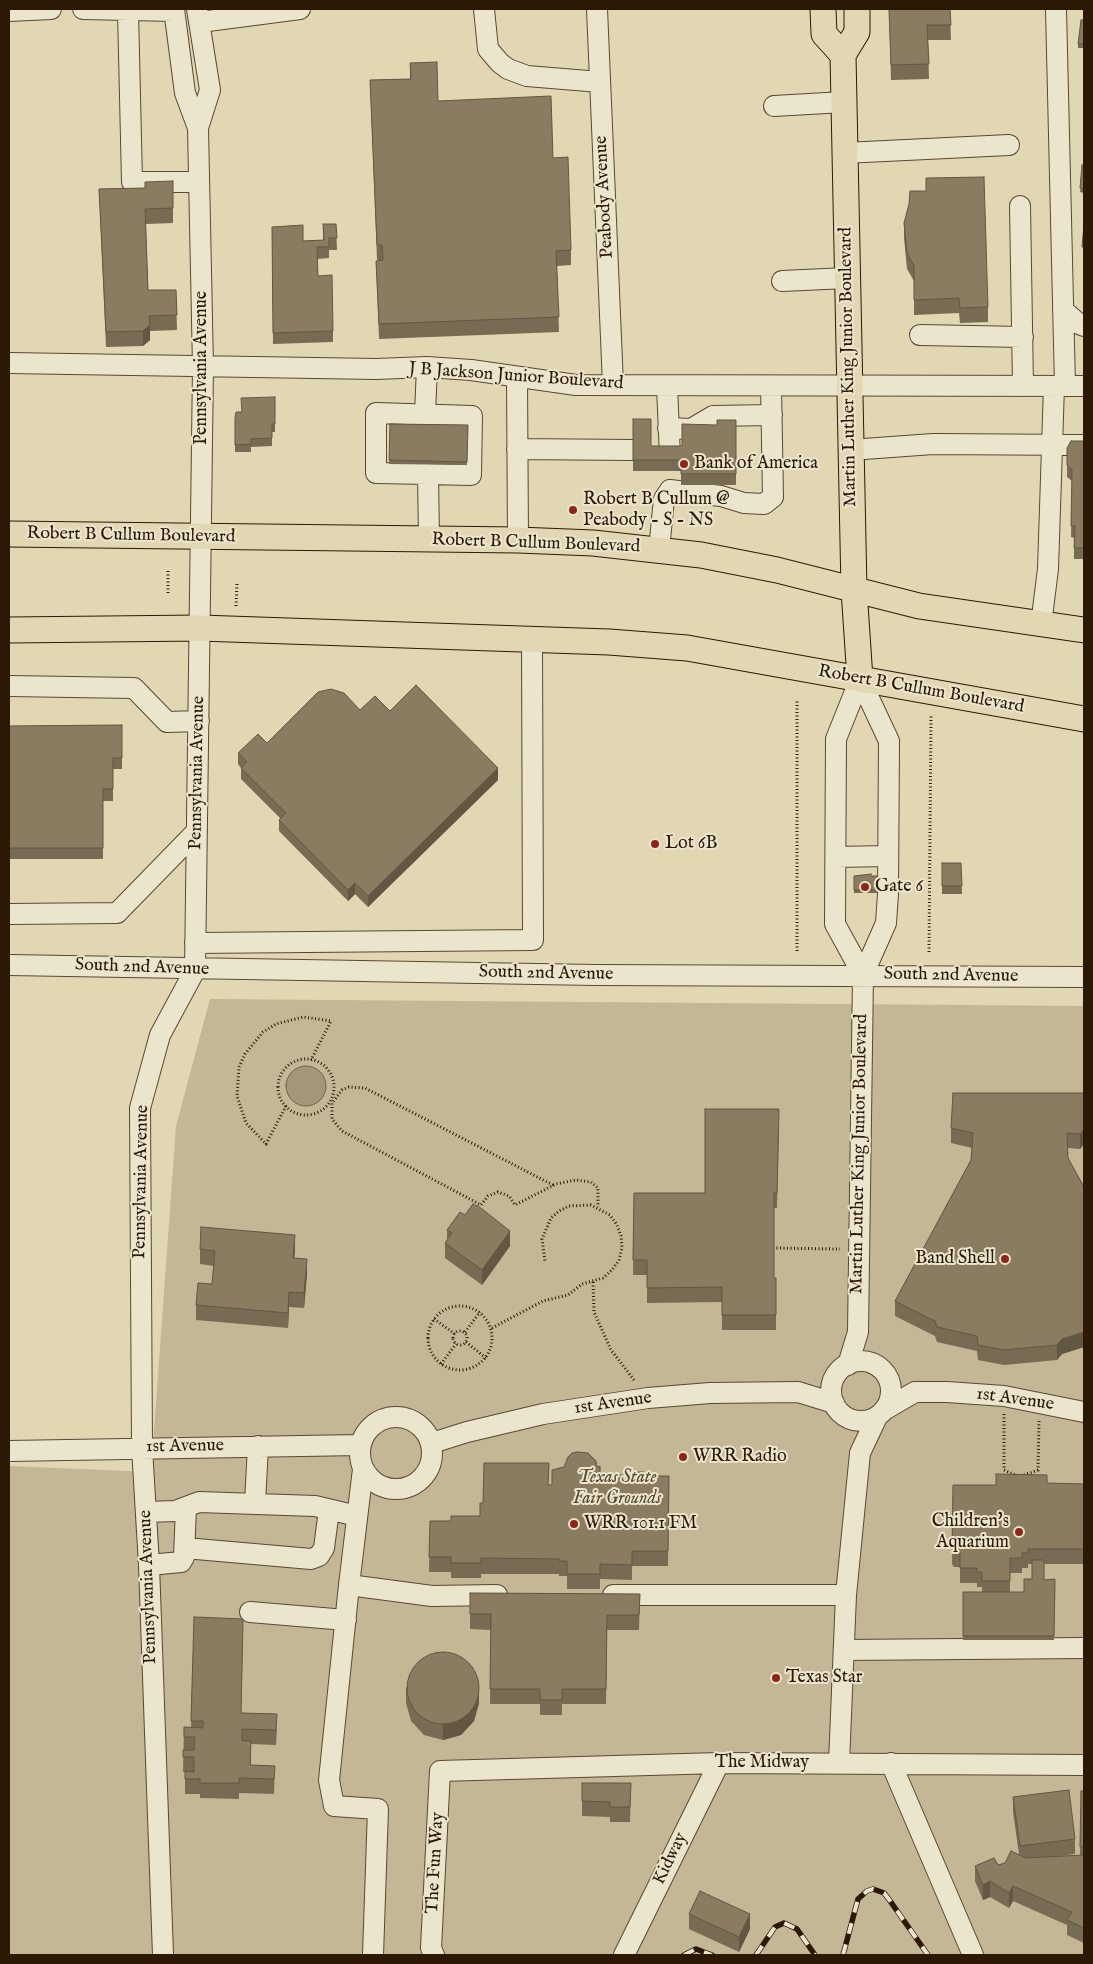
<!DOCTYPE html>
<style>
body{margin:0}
#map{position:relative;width:1093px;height:1964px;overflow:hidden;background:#e2d7b3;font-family:"IM FELL English",serif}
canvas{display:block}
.frame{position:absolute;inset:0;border:10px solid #2b1906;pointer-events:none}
</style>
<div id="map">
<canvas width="1093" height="1964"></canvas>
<div class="frame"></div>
</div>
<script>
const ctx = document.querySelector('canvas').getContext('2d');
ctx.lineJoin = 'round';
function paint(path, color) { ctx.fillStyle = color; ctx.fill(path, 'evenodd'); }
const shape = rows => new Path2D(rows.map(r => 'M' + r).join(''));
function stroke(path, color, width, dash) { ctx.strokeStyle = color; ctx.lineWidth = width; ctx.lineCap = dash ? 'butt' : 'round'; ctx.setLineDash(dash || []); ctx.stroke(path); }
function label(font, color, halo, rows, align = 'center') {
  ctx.font = font + ' "IM FELL English",serif'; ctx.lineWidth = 4; ctx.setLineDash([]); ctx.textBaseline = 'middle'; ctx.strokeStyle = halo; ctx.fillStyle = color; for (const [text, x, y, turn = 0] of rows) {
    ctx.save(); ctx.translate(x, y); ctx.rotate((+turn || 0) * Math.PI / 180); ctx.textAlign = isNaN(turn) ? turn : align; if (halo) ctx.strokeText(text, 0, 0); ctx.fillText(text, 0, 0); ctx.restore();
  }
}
paint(shape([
 [210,999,1084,1006,1084,1955,9,1955,9,1466,151,1472,176,1126]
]), '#c3b796');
const water = shape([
 '286 1086a20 20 0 1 1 40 0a20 20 0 1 1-40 0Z'
]);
paint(water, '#a49678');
stroke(water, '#74644a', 1);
const minor = shape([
 [83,9,174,11],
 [197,9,210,90,198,128],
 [484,9,488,49,500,63,508,69,527,76,600,82],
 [597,9,613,385],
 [1056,9,1065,386],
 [9,11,51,9],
 [128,11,132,182,199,182],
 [200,22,300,9],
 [774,106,844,102],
 [844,153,1009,145],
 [1020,206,1023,386],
 [782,281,847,278],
 [1063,310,1079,324,1084,326],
 [920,335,1023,337],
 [9,363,376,369,427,367,471,370,576,385,1084,386],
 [517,377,518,540],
 [667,386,670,457],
 [425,414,427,367],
 [668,428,691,429,713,416,772,415],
 [517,449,633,450],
 [850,450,933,444,1084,445],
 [428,474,376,473,376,413,472,416,471,475,428,474,429,539],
 [659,550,664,499,670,490,721,496,744,503,764,504,773,497,771,386],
 [1041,625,1048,569,1054,386],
 [860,679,836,739,835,924,863,975],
 [9,686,134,688,167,722,199,721],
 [836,857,888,856],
 [9,914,117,913,197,831],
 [195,943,533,940,532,638],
 [9,965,595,975,1084,977],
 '831 1391a30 30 0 1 1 60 0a30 30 0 1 1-60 0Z',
 [848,1365,858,1332,863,975,886,923,888,894,889,741,860,679],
 [884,1410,915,1392,947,1392,1004,1396,1084,1412],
 '360 1453a36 36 0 1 1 72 0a36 36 0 1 1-72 0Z',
 [432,1443,467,1432,543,1414,648,1398,710,1393,798,1392,834,1403],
 [9,1451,360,1445],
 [363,1469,349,1585,432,1596,497,1595],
 [255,1503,258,1446],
 [147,1512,175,1511,199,1502,315,1506,357,1516],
 [185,1548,311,1559,319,1556,324,1548,329,1510],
 [149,1565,181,1562,184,1557,186,1507],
 [349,1585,329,1780,334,1806,378,1809,373,1955],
 [613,1595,846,1595],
 [250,1612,346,1620],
 [844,1650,1084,1648],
 [839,1763,846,1595,860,1453,877,1417],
 [891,1763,973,1955],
 [163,1955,149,1565,142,1448,140,1108,160,1035,195,970,203,367,198,128,185,93,174,9],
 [434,1955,431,1948,440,1771,719,1763,1084,1765],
 [624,1955,719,1763]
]);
const major = shape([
 [823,9,824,34,843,55],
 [857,9,857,32,843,55,854,590,860,679],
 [9,534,518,540,593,543,701,555,777,570,919,606,1084,630],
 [9,630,200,628,609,642,687,648,1084,719]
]);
stroke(minor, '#594831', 22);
stroke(major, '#2b1906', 27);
stroke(shape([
 [168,593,168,570],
 [236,606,237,584],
 [797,951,797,699],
 [929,952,931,715],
 '278 1087a28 28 0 1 1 56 0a28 28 0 1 1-56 0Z',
 [286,1106,266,1144,246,1123,237,1096,239,1067,245,1054,263,1032,276,1024,303,1017,331,1021,311,1060],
 [553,1185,365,1088,349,1087,342,1090,332,1103,332,1119,342,1131,481,1205,488,1196,498,1192,509,1196,515,1205,556,1184,576,1180,591,1182,598,1188,598,1207],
 [773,1248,840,1249],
 [593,1282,594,1312,611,1350,634,1380],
 '428 1338a32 32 0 1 1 64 0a32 32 0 1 1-64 0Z',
 [434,1319,455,1334],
 [492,1328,543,1301,568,1295,582,1284,603,1278,612,1270,619,1260,622,1248,621,1236,617,1225,610,1215,591,1205,569,1206,559,1211,551,1218,542,1239,545,1261],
 '453 1338a7 7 0 1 1 14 0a7 7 0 1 1-14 0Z',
 [465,1332,480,1312],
 [466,1342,486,1358],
 [441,1364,456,1344],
 [1004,1414,1004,1470,1018,1476],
 [1024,1475,1038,1470,1039,1421]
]), '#2b1906', 3, [1, 2.5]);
stroke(minor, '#ece5ce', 20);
stroke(major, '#e2d7b3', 25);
const rail = shape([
 [684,1955,696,1949,712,1955],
 [756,1955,775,1927,784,1923,797,1929,815,1955],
 [843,1955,858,1899,867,1891,873,1889,884,1893,888,1898,928,1955]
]);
stroke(rail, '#2b1906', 5.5);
stroke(rail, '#ece5ce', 4, [11]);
paint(shape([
 [889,9,950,9,951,40,928,40,929,79,891,80],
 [1084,20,1084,48,1078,48,1078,44],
 [410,63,438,101,553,158,571,250,571,265,557,266,559,332,379,339,376,261,382,260,377,260,370,80,410,79],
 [1084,165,1084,193,1080,192],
 [926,178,988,307,988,322,960,323,959,313,914,315,914,281,907,269,904,238,904,223,926,191],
 [173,181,173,223,146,224,148,290,176,290,177,330,150,331,150,340,143,346,106,347,99,189,145,188],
 [323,224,336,224,337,250,329,250,329,258,317,259,318,276,333,331,333,342,273,344,272,227,303,241,323,240],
 [275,397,275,432,272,432,272,446,251,447,251,452,235,452,235,418,241,412],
 [633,419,651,446,682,446,717,425,736,420,736,485,681,485,681,471,633,471],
 [390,424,468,425,467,465,389,464],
 [1084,441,1084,559,1074,559,1074,538,1071,537,1072,481,1067,477,1067,448],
 [360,710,390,711,498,780,368,907,355,894,348,901,279,831,279,820,280,818,241,779,241,768,238,764,238,753],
 [122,725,122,769,113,769,113,801,103,801,103,859,9,859,9,726],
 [942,863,961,863,962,894,942,894],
 [854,876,877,876,877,893,854,893],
 [1084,1093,1084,1144,1080,1149,1068,1148,1068,1158,1084,1187,1084,1347,1062,1354,1057,1360,1004,1365,978,1360,977,1351,937,1342,935,1336,895,1316,895,1301,971,1160,972,1148,951,1143,951,1128],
 [779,1124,777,1208,774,1208,774,1278,776,1278,776,1330,722,1330,722,1302,647,1303,647,1275,633,1275,634,1193,705,1193],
 [447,1230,510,1246,482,1285,445,1258,445,1243,447,1240],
 [200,1249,295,1250,294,1258,307,1274,304,1308,289,1307,288,1328,196,1320,196,1305,212,1284,214,1266,200,1264],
 [600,1475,669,1476,668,1566,632,1566,632,1580,600,1579,600,1589,567,1589,567,1576,559,1576,559,1574,481,1574,481,1578,451,1578,451,1572,429,1572,430,1521,451,1521,480,1516,483,1503,549,1485,552,1485],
 [1047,1483,1084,1484,1084,1564,1044,1564,1044,1580,1055,1579,1054,1640,963,1640,963,1592,982,1592,982,1587,977,1587,977,1583,960,1583,960,1567,954,1567,952,1564,953,1485,996,1485],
 [1028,1564,1032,1564,1032,1579,1024,1592,1010,1592,1010,1573,1022,1573,1022,1568,1028,1568],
 [470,1593,640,1594,639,1630,607,1630,606,1704,562,1704,562,1715,540,1715,540,1704,490,1704,491,1630,470,1629],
 [194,1617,243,1634,241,1713,277,1729,276,1745,251,1744,251,1765,275,1766,274,1794,239,1793,239,1799,200,1798,200,1794,185,1794,185,1772,183,1772,184,1727,191,1728],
 [406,1688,479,1703,474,1721,461,1735,443,1740,424,1735,411,1721,406,1703],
 [582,1783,631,1783,630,1822,610,1822,610,1817,582,1816],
 [1081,1791,1084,1791,1084,1943,1067,1935,1067,1925,1013,1901,1009,1908,990,1897,983,1900,975,1881,975,1866,998,1865,1005,1863,1019,1854,1013,1812,1013,1797,1075,1839,1075,1854,1059,1856,1080,1855],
 [689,1914,750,1929,739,1952,689,1929]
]), '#776b53');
paint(shape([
 [150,325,150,340,143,346,143,331],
 [498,768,498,780,368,907,368,896],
 [355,883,355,894,348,901,348,890],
 [1084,1129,1084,1144,1080,1149,1080,1134],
 [510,1231,510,1246,482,1285,482,1270],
 [295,1235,295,1250,293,1273,293,1258],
 [307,1259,307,1274,304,1308,304,1293],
 [289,1292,289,1307,288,1328,288,1313],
 [1084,1332,1084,1347,1062,1354,1057,1360,1057,1345,1062,1339],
 [479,1688,479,1703,474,1721,461,1735,443,1740,443,1725],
 [990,1881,990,1897,983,1900,983,1885],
 [1013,1886,1013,1901,1009,1908,1009,1893],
 [750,1914,750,1929,739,1952,739,1937]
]), '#615743');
const building = shape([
 [889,9,950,9,951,25,927,25,929,64,891,65,889,9],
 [1081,20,1084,20,1084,44,1078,44,1081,20],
 [437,62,438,101,551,96,553,158,568,157,571,250,556,251,559,317,379,324,376,261,383,260,382,245,377,245,370,80,411,79,410,63,437,62],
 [1082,165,1084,165,1084,189,1080,188,1082,165],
 [984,177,988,307,960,308,959,298,914,300,914,266,907,253,904,223,909,204,910,191,926,191,926,178,984,177],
 [173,181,173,208,145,209,148,290,176,290,177,315,149,316,150,325,143,331,106,332,99,189,145,188,145,182,173,181],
 [323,224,336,224,337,238,329,238,329,247,317,247,318,276,332,275,333,331,273,333,272,227,303,225,303,241,324,240,323,224],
 [1084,224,1084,247,1082,247,1084,224],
 [275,397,275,424,272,424,272,438,251,439,251,444,235,445,235,418,236,412,242,412,241,398,275,397],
 [633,419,651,419,651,446,682,446,682,424,717,425,717,420,736,420,736,474,681,474,681,460,633,460,633,419],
 [390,424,468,425,467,462,389,460,390,424],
 [1071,441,1084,441,1084,548,1074,548,1075,526,1071,526,1072,470,1067,465,1067,448,1071,441],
 [416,685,498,768,368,896,355,883,348,890,279,820,286,813,241,768,247,762,238,753,258,734,267,743,318,692,331,689,344,693,360,710,375,696,390,711,416,685],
 [122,725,122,758,113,758,113,789,103,789,103,848,9,848,9,726,122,725],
 [942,863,961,863,962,886,942,886,942,863],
 [871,874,871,876,877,876,877,890,854,890,854,876,871,874],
 [953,1093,1084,1093,1084,1129,1080,1134,1067,1133,1068,1158,1084,1187,1084,1332,1062,1339,1057,1345,1004,1350,978,1345,977,1336,937,1327,935,1321,895,1301,971,1160,973,1133,951,1128,953,1093],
 [705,1109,779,1109,777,1193,774,1193,774,1278,776,1278,776,1315,722,1315,722,1287,647,1288,647,1260,633,1260,634,1193,705,1193,705,1109],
 [473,1204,476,1206,477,1205,510,1231,482,1270,445,1243,452,1233,447,1230,460,1212,465,1215,473,1204],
 [201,1227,295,1235,293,1258,307,1259,304,1293,289,1292,288,1313,196,1305,198,1283,212,1284,215,1251,200,1249,201,1227],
 [578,1452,588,1453,596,1461,597,1467,600,1466,600,1475,627,1475,627,1472,644,1472,644,1476,669,1476,668,1551,632,1551,632,1565,600,1564,600,1574,567,1574,567,1561,559,1561,560,1559,481,1558,481,1563,451,1563,451,1557,429,1557,430,1521,451,1521,451,1516,480,1516,480,1503,483,1503,484,1463,549,1463,548,1485,552,1485,552,1470,564,1467,568,1457,572,1453,578,1452],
 [996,1474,1047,1475,1047,1483,1084,1484,1084,1549,1028,1549,1028,1553,1022,1553,1022,1558,1010,1558,1010,1581,982,1581,982,1572,977,1572,977,1568,960,1568,960,1552,954,1552,952,1549,953,1485,996,1485,996,1474],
 [1032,1560,1044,1560,1044,1580,1055,1579,1054,1636,963,1636,963,1592,1024,1592,1024,1579,1032,1579,1032,1560],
 [470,1593,640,1594,639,1615,607,1615,606,1689,562,1689,562,1700,540,1700,540,1689,490,1689,491,1614,470,1614,470,1593],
 [194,1617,243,1619,241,1713,277,1714,276,1730,242,1729,242,1741,251,1741,250,1765,275,1766,274,1779,239,1778,239,1783,200,1783,200,1779,185,1779,185,1771,194,1772,194,1757,183,1757,183,1750,194,1750,195,1737,184,1737,184,1727,203,1728,203,1721,191,1721,194,1617],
 '407 1688a36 36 0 1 1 72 0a36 36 0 1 1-72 0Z',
 [582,1783,631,1783,630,1807,610,1807,610,1802,582,1801,582,1783],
 [1069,1790,1075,1839,1020,1846,1013,1797,1069,1790],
 [1081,1791,1084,1791,1084,1847,1080,1847,1081,1791],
 [1011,1851,1026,1858,1084,1855,1084,1928,1067,1920,1072,1912,1013,1886,1009,1893,990,1881,983,1885,975,1866,994,1858,998,1865,1005,1863,1011,1851],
 [700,1891,750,1914,739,1937,689,1914,700,1891]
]);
paint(building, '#8a7c60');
stroke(building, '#615743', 1);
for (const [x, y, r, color] of [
 [684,464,5,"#8f2418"],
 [573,510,5,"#8f2418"],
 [655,844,5,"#8f2418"],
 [865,887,5,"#8f2418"],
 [1005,1259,5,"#8f2418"],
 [683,1457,5,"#8f2418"],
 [574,1524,5,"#8f2418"],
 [1019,1532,5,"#8f2418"],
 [776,1678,5,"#8f2418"]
]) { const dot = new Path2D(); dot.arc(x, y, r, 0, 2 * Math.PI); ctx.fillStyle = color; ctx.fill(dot); stroke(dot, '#ece5ce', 2); }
label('18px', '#2b1906', '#ece5ce', [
 ["Peabody Avenue",605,197,-93],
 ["Martin Luther King Junior Boulevard",849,367,-91],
 ["Pennsylvania Avenue",202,368,-90],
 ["J B Jackson Junior Boulevard",516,377,4],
 ["Robert B Cullum Boulevard",131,536,1],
 ["Robert B Cullum Boulevard",536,544,2],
 ["Robert B Cullum Boulevard",921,690,10],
 ["Pennsylvania Avenue",198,773,-89],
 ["South 2nd Avenue",142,968,2],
 ["South 2nd Avenue",546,974,1],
 ["South 2nd Avenue",951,976,1],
 ["Martin Luther King Junior Boulevard",860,1154,-89],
 ["Pennsylvania Avenue",142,1182,-89],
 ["1st Avenue",1015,1400,8],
 ["1st Avenue",613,1404,-8],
 ["1st Avenue",185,1447,-1],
 ["Pennsylvania Avenue",149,1587,-92],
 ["The Midway",762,1763],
 ["Kidway",671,1859,-64],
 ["The Fun Way",436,1863,-87]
]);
label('18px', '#2b1906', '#ece5ce', [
 ["Bank of America",694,464],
 ["Robert B Cullum @",583,500],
 ["Peabody - S - NS",583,521],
 ["Lot 6B",665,844],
 ["Gate 6",875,887],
 ["Band Shell",995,1259,"right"],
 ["WRR Radio",693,1457],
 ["Children's",1009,1522,"right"],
 ["Aquarium",1009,1543,"right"],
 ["WRR 101.1 FM",584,1524],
 ["Texas Star",786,1678]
], 'left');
label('italic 18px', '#594831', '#ece5ce', [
 ["Texas State",617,1478],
 ["Fair Grounds",617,1499]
]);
</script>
